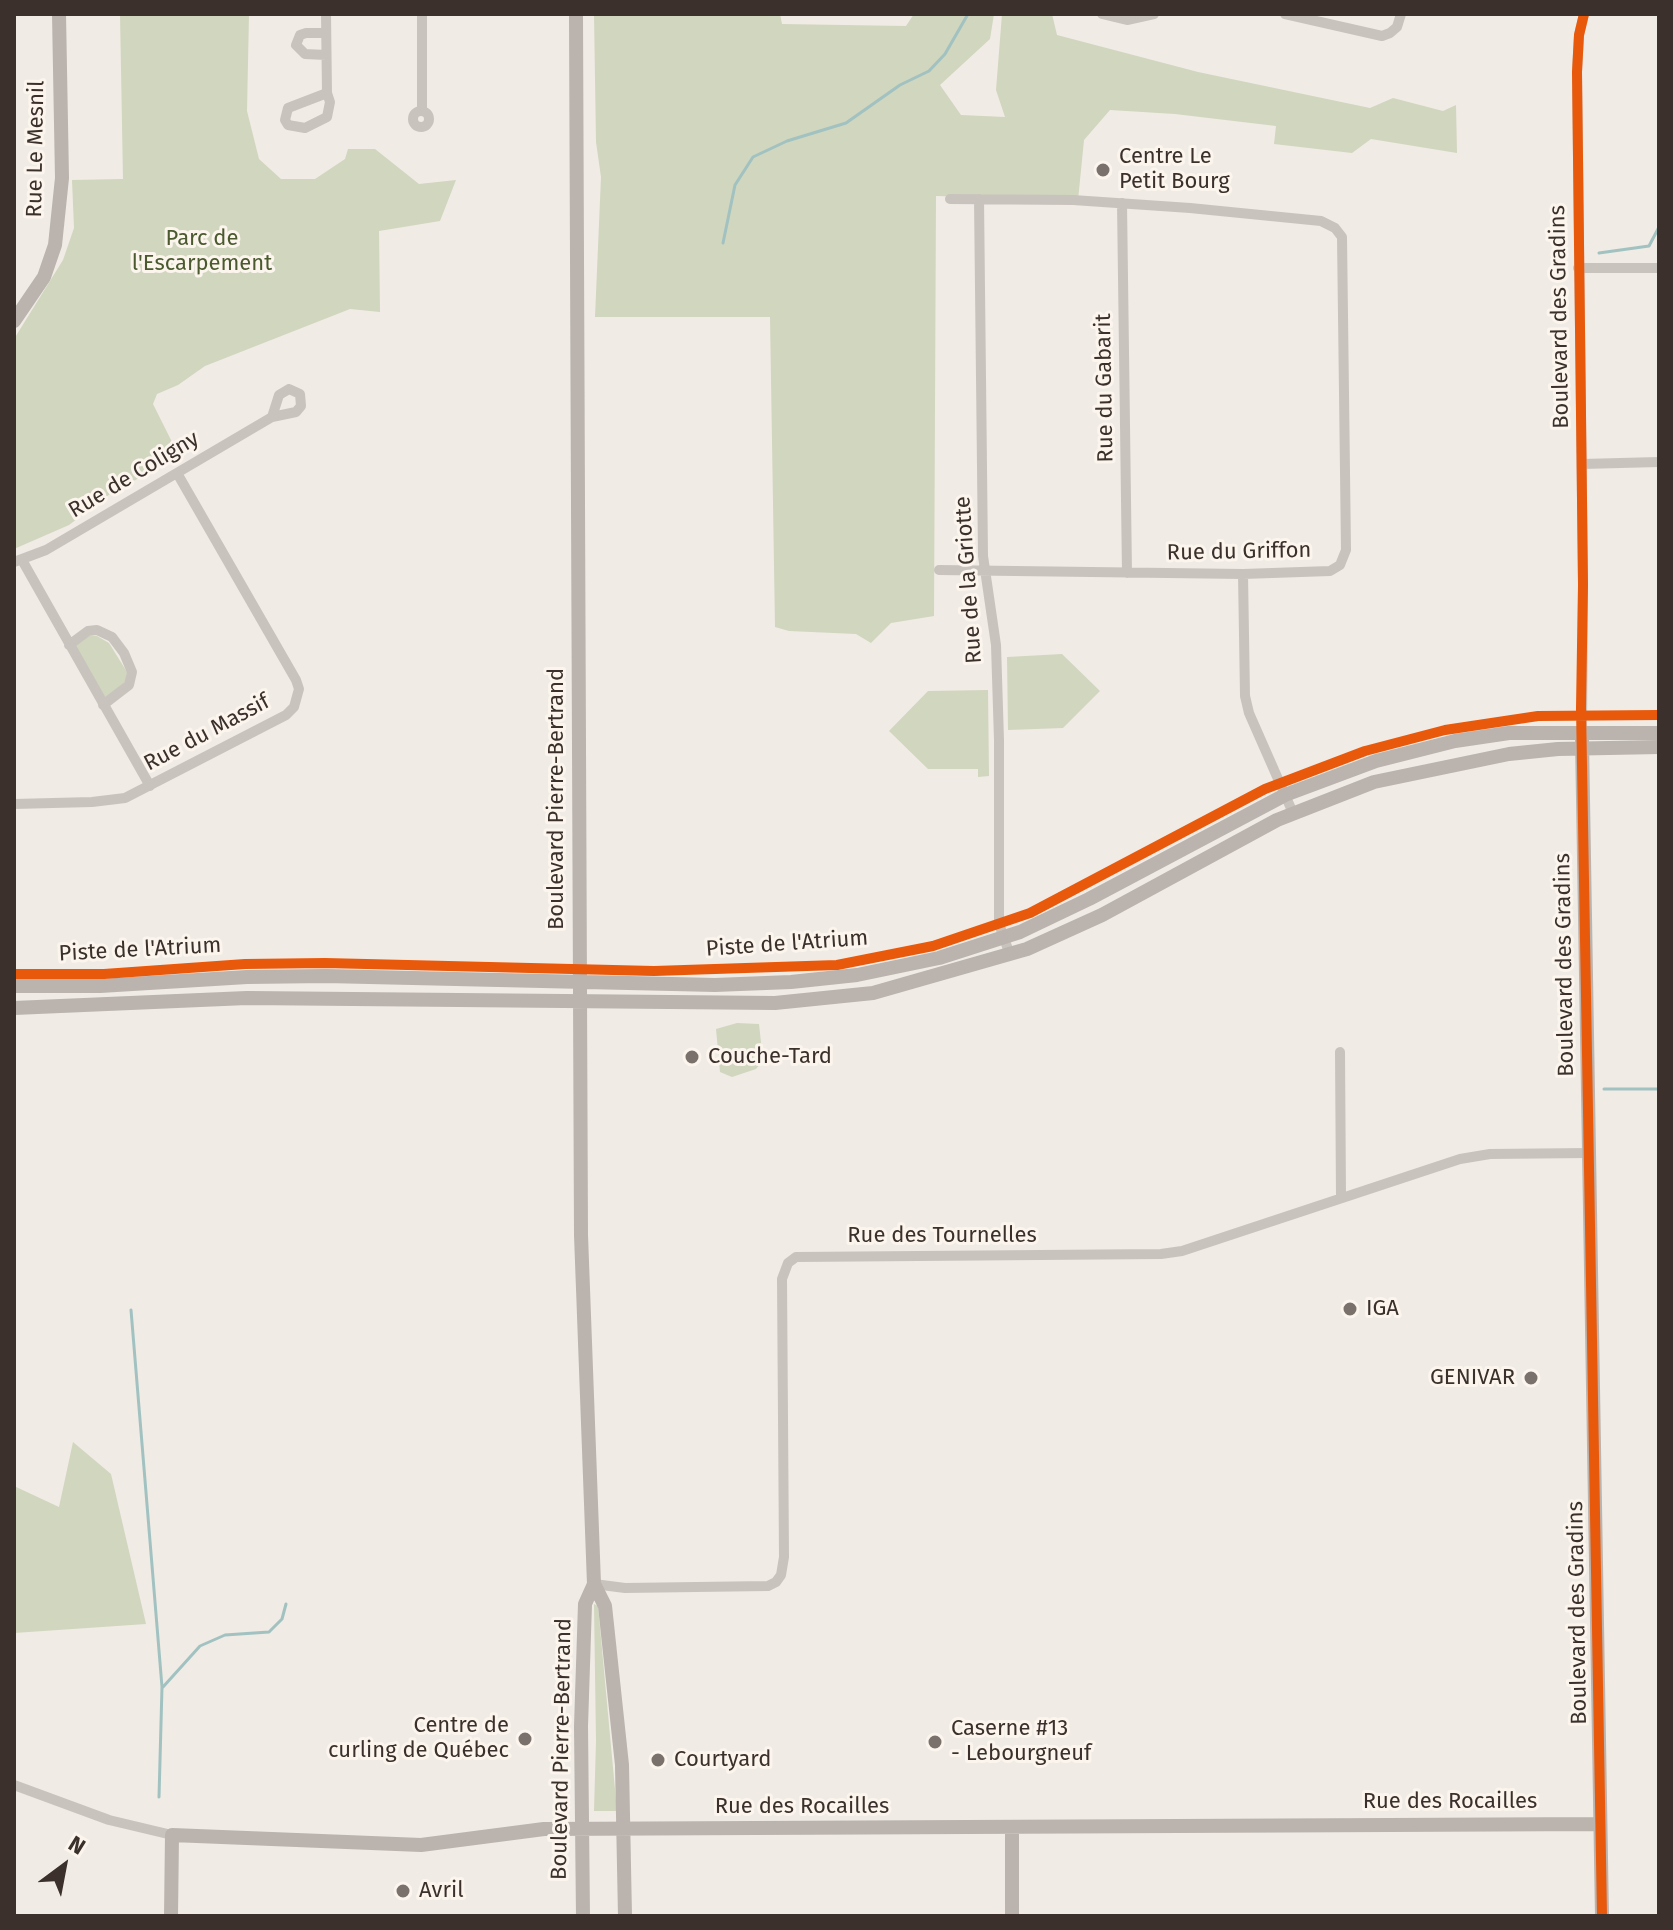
<!DOCTYPE html>
<meta charset="utf-8">
<style>
body{margin:0}
#map{position:relative;width:1673px;height:1930px;overflow:hidden;background:#f0ebe5;font-family:"Fira Sans",sans-serif}
canvas{display:block}
.frame{position:absolute;inset:0;border:16px solid #3b302b;pointer-events:none}
.north{position:absolute;left:24px;top:1826px;width:80px;height:80px;-webkit-text-stroke:6px #fbf5ee;paint-order:stroke;rotate:32deg;font-size:22px;font-weight:700;line-height:32px;text-align:center;color:#3b302b}
.north::after{content:'';display:block;margin:auto;width:28px;height:36px;background:#3b302b;clip-path:polygon(50% 0,100% 100%,50% 72%,0 100%)}
</style>
<div id="map">
<canvas width="1673" height="1930"></canvas>
<div class="frame"></div>
<div class="north">N</div>
</div>
<script>
const ctx = document.querySelector('canvas').getContext('2d');
ctx.lineJoin = 'round';
function paint(path, color) { ctx.fillStyle = color; ctx.fill(path, 'evenodd'); }
const shape = rows => new Path2D(rows.map(r => 'M' + r).join(''));
function stroke(path, color, width, dash) { ctx.strokeStyle = color; ctx.lineWidth = width; ctx.lineCap = dash ? 'butt' : 'round'; ctx.setLineDash(dash || []); ctx.stroke(path); }
function label(font, color, halo, rows, align = 'center') {
  ctx.font = font + ' "Fira Sans",sans-serif'; ctx.lineWidth = 6; ctx.setLineDash([]); ctx.textBaseline = 'middle'; ctx.strokeStyle = halo; ctx.fillStyle = color; for (const [text, x, y, turn = 0] of rows) {
    ctx.save(); ctx.translate(x, y); ctx.rotate((+turn || 0) * Math.PI / 180); ctx.textAlign = isNaN(turn) ? turn : align; if (halo) ctx.strokeText(text, 0, 0); ctx.fillText(text, 0, 0); ctx.restore();
  }
}
paint(shape([
 [120,14,249,14,247,111,259,159,281,179,315,179,345,159,348,149,375,149,419,184,456,180,440,221,379,231,380,312,350,309,205,366,178,385,157,394,153,404,179,456,110,494,69,525,14,549,14,339,63,260,74,228,72,180,123,179],
 [594,14,780,14,782,24,906,26,914,14,994,14,990,39,940,85,961,115,1005,117,996,90,1002,14,1052,14,1057,35,1198,72,1370,108,1393,98,1443,111,1456,105,1457,153,1371,139,1352,153,1274,144,1276,126,1175,114,1110,110,1084,140,1078,200,936,196,934,616,891,623,871,643,856,634,789,631,775,627,770,317,595,317,601,177,596,142],
 [89,636,97,636,109,643,127,672,126,681,105,699,74,646],
 [1062,654,1100,691,1063,728,1008,730,1007,657],
 [988,690,989,776,978,777,978,769,928,769,889,731,928,691],
 [737,1023,759,1024,763,1061,756,1069,732,1077,720,1072,716,1029],
 [73,1442,111,1474,146,1624,14,1633,14,1486,59,1507],
 [594,1604,598,1606,617,1811,594,1811,596,1741]
]), '#d1d6bf');
stroke(shape([
 [723,243,735,185,753,157,787,141,846,123,900,85,929,71,945,54,968,14],
 [1599,253,1649,246,1659,227],
 [1604,1089,1659,1089],
 [131,1310,162,1687,159,1797],
 [163,1687,200,1646,225,1635,269,1632,282,1619,286,1604]
]), '#a1c2c1', 3);
stroke(shape([
 [326,14,327,93,330,102,327,117,305,128,288,125,285,120,288,108,327,93],
 [1102,14,1127,20,1154,14],
 [1285,14,1382,36,1390,33,1397,27,1401,14],
 [326,55,305,54,296,45,300,35,306,33,326,33],
 '413 119a8 8 0 1 1 16 0a8 8 0 1 1-16 0Z',
 [422,111,422,14],
 [979,199,983,556,996,645,999,740,999,924,1010,955],
 [1122,203,1127,573],
 [1578,268,1659,268],
 [289,389,300,394,301,406,296,412,272,417,279,395,289,389],
 [1582,464,1659,462],
 [22,560,150,786],
 [14,562,46,550,272,417],
 [939,570,1243,574,1330,571,1340,565,1346,550,1342,237,1335,228,1321,221,1190,208,1073,200,950,199],
 [1243,574,1245,696,1249,713,1293,813],
 [69,645,88,631,97,630,112,637,124,653,132,672,129,685,103,705],
 [1582,732,1583,585,1577,72,1579,35,1584,14],
 [14,804,92,802,125,798,286,715,294,707,299,689,296,680,177,473],
 [1340,1052,1341,1197],
 [594,1584,625,1588,768,1586,776,1582,781,1575,784,1557,782,1279,788,1263,796,1257,1161,1254,1182,1251,1460,1159,1490,1154,1588,1153],
 [14,1785,109,1820,172,1835]
]), '#c9c3be', 10);
stroke(shape([
 [576,14,581,1235,594,1584,605,1606,622,1765,625,1916],
 [14,321,44,277,55,245,62,178,59,14],
 [1582,740,1602,1916],
 [14,986,100,986,247,977,326,976,715,985,791,982,857,975,939,958,1020,932,1089,899,1285,795,1376,761,1455,741,1509,733,1659,733],
 [14,1008,247,998,775,1003,873,993,1027,949,1102,915,1277,820,1374,782,1509,754,1558,749,1659,747],
 [171,1916,172,1835,421,1845,544,1829,1600,1824],
 [583,1916,581,1726,585,1604,594,1584],
 [1012,1916,1012,1828]
]), '#bab3ae', 14);
stroke(shape([
 [1584,14,1579,35,1577,72,1583,585,1581,708,1602,1916],
 [14,974,104,974,245,964,325,963,654,971,837,965,933,946,1030,913,1265,789,1365,751,1445,730,1538,716,1659,715]
]), '#e8590c', 10);
for (const [x, y, r, color] of [
 [1103,170,8,"#7a716c"],
 [692,1057,8,"#7a716c"],
 [1350,1309,8,"#7a716c"],
 [1531,1378,8,"#7a716c"],
 [525,1739,8,"#7a716c"],
 [935,1742,8,"#7a716c"],
 [658,1760,8,"#7a716c"],
 [403,1891,8,"#7a716c"]
]) { const dot = new Path2D(); dot.arc(x, y, r, 0, 2 * Math.PI); ctx.fillStyle = color; ctx.fill(dot); stroke(dot, '#fbf5ee', 3); }
label('22px', '#3b302b', '#fbf5ee', [
 ["Rue Le Mesnil",36,149,-89],
 ["Boulevard des Gradins",1560,317,-91],
 ["Rue du Gabarit",1105,388,-91],
 ["Rue de Coligny",134,475,-31],
 ["Rue du Griffon",1239,552,-1],
 ["Rue de la Griotte",969,580,-94],
 ["Rue du Massif",207,733,-28],
 ["Boulevard Pierre-Bertrand",557,799,-90],
 ["Piste de l'Atrium",787,944,-4],
 ["Piste de l'Atrium",140,950,-3],
 ["Boulevard des Gradins",1565,965,-91],
 ["Rue des Tournelles",942,1236],
 ["Boulevard des Gradins",1578,1613,-91],
 ["Boulevard Pierre-Bertrand",562,1749,-89],
 ["Rue des Rocailles",1450,1802],
 ["Rue des Rocailles",802,1807]
]);
label('22px', '#3b302b', '#fbf5ee', [
 ["Centre Le",1119,157],
 ["Petit Bourg",1119,182],
 ["Couche-Tard",708,1057],
 ["IGA",1366,1309],
 ["GENIVAR",1515,1378,"right"],
 ["Centre de",509,1726,"right"],
 ["curling de Québec",509,1751,"right"],
 ["Caserne #13",951,1729],
 ["- Lebourgneuf",951,1754],
 ["Courtyard",674,1760],
 ["Avril",419,1891]
], 'left');
label('22px', '#4a5a2e', '#fbf5ee', [
 ["Parc de",202,239],
 ["l'Escarpement",202,264]
]);
</script>
